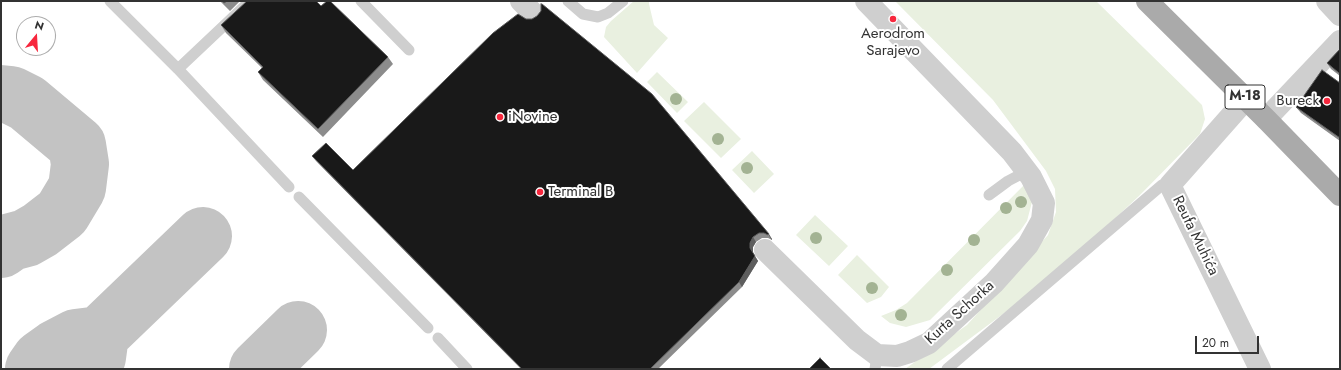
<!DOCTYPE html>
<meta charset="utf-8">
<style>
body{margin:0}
#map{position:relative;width:1341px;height:370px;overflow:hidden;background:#fff;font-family:Jost,sans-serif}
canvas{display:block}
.frame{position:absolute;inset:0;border:2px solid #323232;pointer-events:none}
.north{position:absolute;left:16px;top:16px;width:40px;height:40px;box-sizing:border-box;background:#fff;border:1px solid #adadad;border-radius:50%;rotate:18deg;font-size:11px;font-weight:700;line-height:16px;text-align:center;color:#323232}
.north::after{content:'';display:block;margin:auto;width:14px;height:18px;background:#f7273d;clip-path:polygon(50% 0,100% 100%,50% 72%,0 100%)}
.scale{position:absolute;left:1195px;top:336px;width:64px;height:18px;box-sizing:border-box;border:2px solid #323232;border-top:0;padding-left:5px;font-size:12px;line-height:14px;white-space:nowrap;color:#323232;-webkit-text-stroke:3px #fff;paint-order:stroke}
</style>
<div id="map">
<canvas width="1341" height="370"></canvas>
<div class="frame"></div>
<div class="north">N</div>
<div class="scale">20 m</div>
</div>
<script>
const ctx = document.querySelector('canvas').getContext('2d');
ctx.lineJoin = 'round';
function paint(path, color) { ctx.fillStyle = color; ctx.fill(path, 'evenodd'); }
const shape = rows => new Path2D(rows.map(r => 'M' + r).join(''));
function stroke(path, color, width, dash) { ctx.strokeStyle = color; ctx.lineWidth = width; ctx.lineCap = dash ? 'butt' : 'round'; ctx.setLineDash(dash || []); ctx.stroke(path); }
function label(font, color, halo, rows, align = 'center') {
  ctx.font = font + ' Jost,sans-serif'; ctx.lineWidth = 4; ctx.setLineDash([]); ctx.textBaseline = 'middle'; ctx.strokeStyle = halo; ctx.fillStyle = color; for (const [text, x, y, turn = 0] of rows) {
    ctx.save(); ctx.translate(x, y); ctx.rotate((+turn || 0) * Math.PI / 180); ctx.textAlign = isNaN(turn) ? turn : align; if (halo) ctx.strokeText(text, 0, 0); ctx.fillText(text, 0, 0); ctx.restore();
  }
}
paint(shape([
 [634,1,649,1,649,4,654,25,668,38,637,73,604,37,606,27,611,21],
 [895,1,1096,1,1193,96,1202,105,1205,119,1200,134,1139,196,1079,252,1011,308,929,369,905,369,967,325,1048,235,1056,212,1055,189,1046,171,993,100],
 [657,72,688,102,677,113,647,82],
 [704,102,741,139,721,158,684,121],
 [752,151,774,174,754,193,732,170],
 [1027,182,1032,202,1027,221,1020,231,930,320,906,327,890,323,881,316,896,310,907,303],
 [815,215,848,246,829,266,796,235],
 [857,255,889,287,881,297,867,303,838,275]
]), '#e9f0e0');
stroke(shape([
 [1,94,11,95,27,103,77,145,80,164,77,188,62,213,40,230,26,238,11,242,1,249],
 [100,335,203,236],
 [34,369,41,359,55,349,76,338,100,335,97,357,93,369],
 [258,369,298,330]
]), '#c3c3c3', 58);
stroke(shape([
 [110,1,178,69,289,187],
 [361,1,409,50],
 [568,1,583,14,598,17,608,13,623,1],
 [178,69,250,1],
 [989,195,1008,181,1027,171],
 [299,197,428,328],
 [438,338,467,369],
 [875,369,877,355],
 [947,369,1162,185,1170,185]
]), '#cfcfcf', 11);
stroke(shape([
 [521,1,532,12],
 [1327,1,1340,15],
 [1246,99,1170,185,1260,369],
 [1266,119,1340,41],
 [765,250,857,340,877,355,897,356,910,352,929,343,994,283,1028,245,1042,220,1044,203,1031,177,1012,152,866,1]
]), '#cfcfcf', 22);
stroke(shape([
 [1147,1,1266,119,1340,195]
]), '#aaa', 22);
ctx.fillStyle = '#a3b393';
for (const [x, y] of [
 [676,99],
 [718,139],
 [747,168],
 [1021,202],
 [1006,208],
 [816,238],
 [974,240],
 [947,270],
 [872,288],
 [901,315]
]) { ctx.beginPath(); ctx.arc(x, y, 6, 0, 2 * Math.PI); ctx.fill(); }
paint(shape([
 [220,1,240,1,230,11],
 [321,6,388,57,393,64,323,137,263,80,258,72,262,68,226,33,221,25],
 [541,11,772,239,772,240,768,238,762,238,756,242,753,247,753,253,758,261,742,287,658,369,521,369,316,161,312,156,353,170,526,19,532,19,537,16],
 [1340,49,1340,76,1331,69,1327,63],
 [1340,83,1340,141,1301,113,1296,107]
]), '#8c8c8c');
paint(shape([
 [769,234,772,239,772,240,768,235],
 [753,237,756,242,753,247,753,253,758,261,742,287,739,282,750,248,750,243]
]), '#5e5e5e');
const building = shape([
 [222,1,227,1,224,3,222,1],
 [247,1,316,1,321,6,327,1,330,1,388,57,318,129,258,72,263,67,221,25,247,1],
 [541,4,542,4,652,94,769,234,768,235,764,233,759,233,753,237,750,243,750,248,755,256,739,282,650,369,522,369,312,156,326,143,353,170,493,33,518,14,526,19,532,19,537,16,541,11,541,4],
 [1340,49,1340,72,1339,73,1327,63,1340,49],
 [1322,70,1340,83,1340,138,1296,107,1322,70],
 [820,358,831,369,809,369,820,358]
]);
paint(building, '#191919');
stroke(building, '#5e5e5e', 1);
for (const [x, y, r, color] of [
 [893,19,4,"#f7273d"],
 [1327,101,4,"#f7273d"],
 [500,117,4,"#f7273d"],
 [540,192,4,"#f7273d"]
]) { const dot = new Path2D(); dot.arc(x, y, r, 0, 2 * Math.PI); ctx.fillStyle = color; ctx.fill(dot); stroke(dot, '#fff', 1.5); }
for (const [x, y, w] of [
 [1245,97,40]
]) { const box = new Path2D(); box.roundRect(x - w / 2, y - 12, w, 24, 3); ctx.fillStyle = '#fff'; ctx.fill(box); stroke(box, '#323232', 1); }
label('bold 14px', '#323232', null, [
 ["M-18",1245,97]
]);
label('15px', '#323232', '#fff', [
 ["Aerodrom",893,34,"center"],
 ["Sarajevo",893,51,"center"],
 ["Bureck",1319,101,"right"],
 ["iNovine",508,117],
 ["Terminal B",548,192]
], 'left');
label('15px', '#323232', '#fff', [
 ["Reufa Muhića",1195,236,64],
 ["Kurta Schorka",960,313,-42]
]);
</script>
